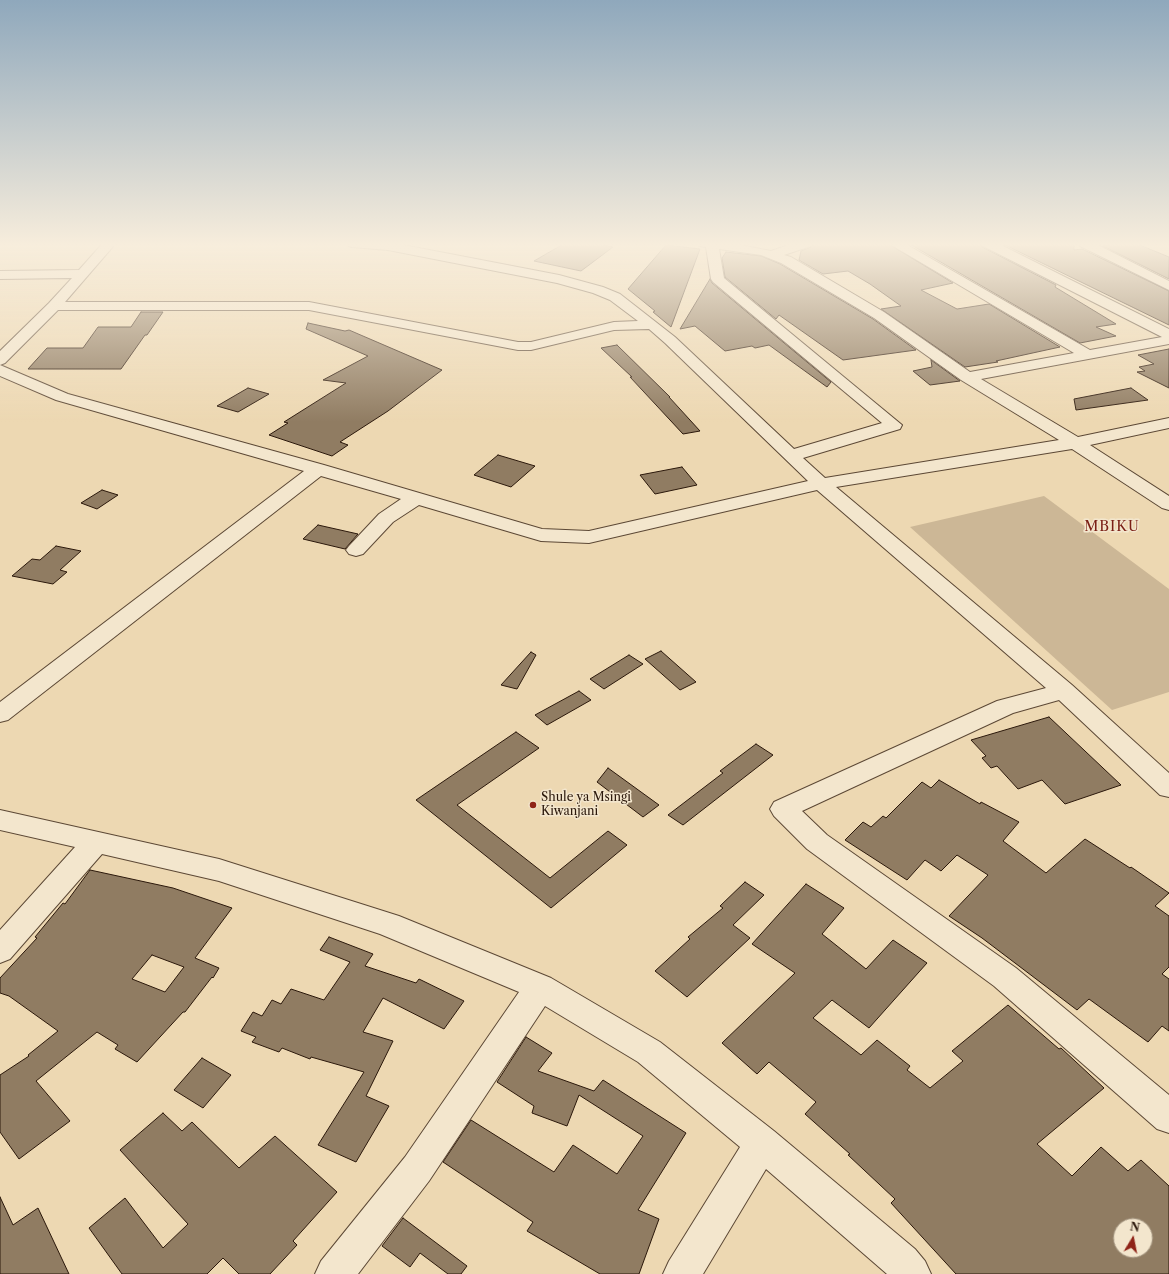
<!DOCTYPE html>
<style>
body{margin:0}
#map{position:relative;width:1169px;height:1274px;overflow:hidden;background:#edd8b2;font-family:"Libre Caslon Text",serif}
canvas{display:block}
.north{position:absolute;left:1113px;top:1218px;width:40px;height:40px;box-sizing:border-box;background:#f3e6cd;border:1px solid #a3947f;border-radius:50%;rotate:10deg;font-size:11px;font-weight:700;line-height:16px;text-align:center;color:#2b180b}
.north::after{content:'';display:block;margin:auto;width:14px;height:18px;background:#8f2418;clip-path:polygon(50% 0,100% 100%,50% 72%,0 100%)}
</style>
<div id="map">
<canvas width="1169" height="1274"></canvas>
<div class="north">N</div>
</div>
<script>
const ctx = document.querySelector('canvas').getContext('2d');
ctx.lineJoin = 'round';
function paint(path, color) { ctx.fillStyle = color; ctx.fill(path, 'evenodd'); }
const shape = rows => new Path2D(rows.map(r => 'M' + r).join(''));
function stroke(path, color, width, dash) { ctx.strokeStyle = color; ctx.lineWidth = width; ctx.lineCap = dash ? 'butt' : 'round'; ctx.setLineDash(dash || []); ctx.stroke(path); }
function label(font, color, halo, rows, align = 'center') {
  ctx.font = font + ' "Libre Caslon Text",serif'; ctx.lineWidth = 3; ctx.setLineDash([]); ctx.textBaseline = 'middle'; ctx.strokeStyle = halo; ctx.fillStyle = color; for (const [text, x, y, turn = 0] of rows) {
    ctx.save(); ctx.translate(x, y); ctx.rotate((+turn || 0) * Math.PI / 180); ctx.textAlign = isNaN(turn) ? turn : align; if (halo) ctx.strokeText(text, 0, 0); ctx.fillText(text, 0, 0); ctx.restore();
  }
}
paint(shape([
 [1044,496,1169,589,1169,692,1112,710,910,527]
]), '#ccb796');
const building = shape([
 [565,243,594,243,613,247,581,271,534,261,565,243],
 [814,243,887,243,953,283,921,290,957,309,989,304,1060,347,996,361,998,362,965,367,881,309,901,306,870,284,848,271,823,274,799,260,801,251,811,247,814,243],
 [908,243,980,243,982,247,1056,285,1055,287,1116,324,1096,327,1116,336,1080,343,908,243],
 [1001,243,1074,243,1074,250,1082,249,1169,291,1169,325,1001,243],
 [1120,243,1135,243,1169,257,1169,279,1103,246,1120,243],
 [666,245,700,249,671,327,653,312,655,311,628,289,666,245],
 [726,252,761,256,780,264,873,319,916,350,843,360,779,315,776,319,725,277,722,258,726,252],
 [710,279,712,283,831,382,827,387,769,345,755,348,752,346,725,351,695,326,680,329,710,279],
 [141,312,163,312,147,335,145,335,121,369,28,369,47,348,83,348,98,327,131,327,141,312],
 [308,323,345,331,349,330,442,370,388,411,340,442,348,445,332,456,269,435,288,423,284,422,346,383,323,380,368,356,306,329,308,323],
 [617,345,670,397,669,397,700,431,683,434,630,377,632,377,601,348,617,345],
 [1169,349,1169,388,1137,372,1145,371,1139,367,1154,364,1138,355,1169,349],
 [931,360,960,381,930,385,913,371,932,367,931,360],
 [248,388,269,394,238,412,217,406,248,388],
 [1131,388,1148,400,1076,410,1074,399,1131,388],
 [498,455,535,466,511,487,474,475,498,455],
 [682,467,697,485,655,494,640,475,682,467],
 [102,490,118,495,97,509,81,503,102,490],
 [318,525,358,534,345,549,303,539,318,525],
 [56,546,81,551,60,570,67,572,53,584,12,576,32,559,40,560,56,546],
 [661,651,696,682,680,690,645,659,661,651],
 [531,652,536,655,517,689,501,685,531,652],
 [629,655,643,664,604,689,590,679,629,655],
 [579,691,591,700,547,725,535,715,579,691],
 [1049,717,1121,785,1065,804,1042,780,1018,789,997,766,991,768,982,758,986,756,971,740,1049,717],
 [516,732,539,748,457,805,550,878,608,831,627,845,551,908,416,800,516,732],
 [756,744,773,755,683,825,668,815,723,773,720,771,756,744],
 [608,768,659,805,643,817,597,782,608,768],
 [939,780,980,804,981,802,1019,822,1003,841,1046,873,1085,839,1130,868,1131,867,1169,893,1155,906,1169,916,1169,967,1162,974,1169,979,1169,1031,1162,1026,1148,1042,1089,999,1077,1010,982,938,949,916,988,875,957,855,941,871,925,860,907,880,845,840,863,822,871,827,883,816,886,818,922,782,931,788,939,780],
 [90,870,173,888,232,908,195,958,219,968,213,978,212,977,185,1012,183,1012,137,1062,115,1049,118,1045,97,1032,36,1081,70,1121,19,1159,0,1132,0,1075,29,1056,28,1055,58,1031,9,996,0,993,0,978,37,938,35,937,63,903,65,904,90,870],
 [152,955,184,967,165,992,132,979,152,955],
 [745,882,764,895,733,925,750,938,687,997,655,971,690,939,688,937,723,908,720,906,745,882],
 [806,884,844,908,822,934,866,969,893,940,927,963,869,1028,832,1000,813,1018,861,1055,877,1040,910,1066,907,1070,930,1088,963,1061,952,1051,1008,1005,1059,1049,1061,1048,1104,1088,1037,1144,1072,1176,1101,1147,1128,1171,1141,1160,1169,1186,1169,1274,956,1274,891,1203,895,1199,848,1155,850,1154,805,1114,816,1102,769,1062,757,1074,722,1043,795,973,752,944,806,884],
 [1121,1226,1145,1226,1145,1250,1121,1250,1121,1226],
 [329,937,373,954,365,966,416,983,419,979,464,1001,444,1029,383,998,363,1032,393,1041,366,1096,389,1106,356,1162,318,1145,364,1072,311,1057,310,1059,282,1048,279,1052,252,1042,256,1037,241,1031,253,1012,262,1016,272,1000,281,1004,291,989,324,1000,350,962,320,950,329,937],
 [526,1037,552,1053,538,1071,594,1091,603,1080,686,1133,638,1210,659,1219,639,1274,600,1274,527,1231,533,1222,443,1162,471,1120,554,1172,573,1145,617,1174,643,1136,579,1095,567,1126,532,1113,534,1106,497,1082,526,1037],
 [202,1058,231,1075,203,1108,174,1090,202,1058],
 [163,1113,182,1131,192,1122,239,1168,275,1136,337,1192,293,1241,297,1245,270,1274,239,1274,223,1258,207,1274,122,1274,89,1228,125,1198,163,1248,188,1224,120,1150,163,1113],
 [0,1197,13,1225,38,1208,69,1274,0,1274,0,1197],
 [403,1218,467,1266,461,1274,448,1274,420,1253,410,1267,382,1246,403,1218]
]);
paint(building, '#907c62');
stroke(building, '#2b180b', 1);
const minor = shape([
 [103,243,116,243,65,302,309,302,518,342,531,342,614,322,638,321,610,300,593,293,557,283,388,250,352,247,348,246,346,243,393,243,559,275,603,287,620,294,675,337,794,449,882,423,713,282,711,279,706,247,699,246,697,243,730,243,771,251,794,243,813,243,811,246,784,255,791,257,884,312,970,372,1074,353,888,243,904,243,1090,350,1162,337,983,246,981,243,997,243,1169,329,1169,344,981,379,1078,437,1169,418,1169,428,1090,445,1169,496,1169,510,1162,508,1072,449,836,487,1072,685,1169,773,1169,797,1160,795,1059,700,1013,713,802,811,827,835,1016,968,1169,1095,1169,1133,1157,1129,994,986,807,849,774,816,770,809,774,802,997,701,1046,688,817,490,589,543,541,541,419,505,393,522,363,554,356,556,349,554,346,550,349,546,379,514,401,499,321,476,8,720,0,722,0,702,304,471,56,400,0,376,0,365,68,394,324,465,542,529,589,531,808,481,665,343,649,329,614,330,531,350,518,350,309,310,58,310,5,363,0,365,0,351,49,303,72,278,0,279,0,271,79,270,103,243],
 [719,249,761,255,781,263,874,318,961,380,1059,440,825,478,803,458,900,429,902,425,724,278,719,249],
 [1078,243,1094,243,1169,281,1169,290,1080,246,1078,243],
 [0,810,219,859,399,916,551,978,660,1042,774,1131,915,1249,925,1261,931,1274,887,1274,766,1169,703,1274,663,1274,669,1261,740,1147,638,1062,545,1006,429,1181,358,1274,315,1274,321,1261,405,1157,519,992,380,934,219,881,102,854,10,959,0,963,0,930,75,847,0,830,0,810]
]);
stroke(minor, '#5c4835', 2);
paint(minor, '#f3e6cd');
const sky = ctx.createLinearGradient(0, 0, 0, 422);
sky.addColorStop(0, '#8fa8bc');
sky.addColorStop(0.58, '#f7eddc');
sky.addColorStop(1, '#f7eddc00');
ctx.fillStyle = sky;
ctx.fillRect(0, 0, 1169, 422);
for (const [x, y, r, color] of [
 [533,805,4,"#8f2418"]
]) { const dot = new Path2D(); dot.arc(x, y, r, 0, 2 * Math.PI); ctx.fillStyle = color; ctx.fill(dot); stroke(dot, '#f3e6cd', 1.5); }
label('12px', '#2b180b', '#f3e6cd', [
 ["Shule ya Msingi",541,798],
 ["Kiwanjani",541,812]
], 'left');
ctx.letterSpacing = '1px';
label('14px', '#7a1f14', '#f3e6cd', [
 ["MBIKU",1112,527]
]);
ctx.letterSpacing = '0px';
</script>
